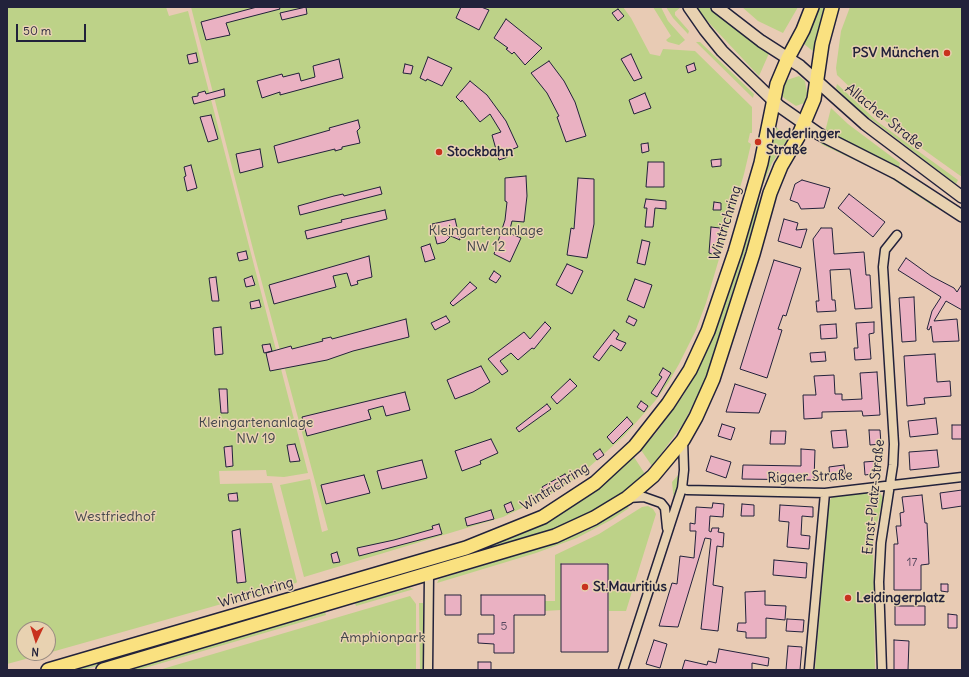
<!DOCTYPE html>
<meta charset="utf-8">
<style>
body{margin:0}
#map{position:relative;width:969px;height:677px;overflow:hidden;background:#e8cbb4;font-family:Delius,sans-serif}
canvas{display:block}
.frame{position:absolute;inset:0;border:8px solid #22223b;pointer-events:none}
.north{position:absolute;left:16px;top:621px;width:40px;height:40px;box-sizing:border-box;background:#e8d2b1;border:1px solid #998c82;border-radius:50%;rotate:184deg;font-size:11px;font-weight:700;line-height:16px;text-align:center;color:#22223b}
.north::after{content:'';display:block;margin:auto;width:14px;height:18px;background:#c8321e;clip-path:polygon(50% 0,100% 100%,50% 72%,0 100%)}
.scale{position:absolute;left:16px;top:24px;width:70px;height:18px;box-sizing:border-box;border:2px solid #22223b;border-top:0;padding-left:5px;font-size:12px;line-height:14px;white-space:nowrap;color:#22223b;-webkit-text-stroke:3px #e8d2b1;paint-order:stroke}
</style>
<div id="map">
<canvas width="969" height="677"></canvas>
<div class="frame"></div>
<div class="north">N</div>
<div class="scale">50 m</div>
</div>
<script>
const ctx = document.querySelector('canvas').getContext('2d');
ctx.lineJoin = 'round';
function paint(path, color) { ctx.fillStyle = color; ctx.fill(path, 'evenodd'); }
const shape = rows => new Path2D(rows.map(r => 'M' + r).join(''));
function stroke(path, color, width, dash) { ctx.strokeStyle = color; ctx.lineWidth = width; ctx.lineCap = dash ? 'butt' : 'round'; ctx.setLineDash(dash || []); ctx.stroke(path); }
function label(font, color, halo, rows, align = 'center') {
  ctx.font = font + ' Delius,sans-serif'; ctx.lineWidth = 3; ctx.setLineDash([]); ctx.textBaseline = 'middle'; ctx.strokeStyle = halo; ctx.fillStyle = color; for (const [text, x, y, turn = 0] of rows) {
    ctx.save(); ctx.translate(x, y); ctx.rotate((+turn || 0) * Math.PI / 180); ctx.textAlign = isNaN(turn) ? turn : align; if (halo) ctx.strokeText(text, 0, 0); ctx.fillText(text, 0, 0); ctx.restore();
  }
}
paint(shape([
 [7,7,166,7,169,16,188,11,308,473,284,477,267,476,266,470,219,471,220,484,272,483,297,582,296,583,48,653,48,629,24,629,24,653,48,653,7,664],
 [191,7,623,7,631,18,650,54,660,56,663,49,695,51,752,107,752,133,750,133,748,142,751,144,744,174,706,303,695,332,679,364,668,383,655,401,624,436,579,476,551,494,503,517,304,577,280,485,310,479,322,532,328,530,254,253],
 [653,7,661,7,668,21,685,40,679,45,668,42,666,40,671,36],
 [666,7,681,7,675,12,675,15,689,31,688,34,673,18],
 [694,7,711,7,748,38,770,51,759,76],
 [742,7,798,7,783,33,758,21],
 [819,7,826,7,814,52,804,44],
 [850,7,962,7,962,177,892,127,837,75,836,68,841,31],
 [696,42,700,42,754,94,753,98],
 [799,76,805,81,807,93,804,103,796,106,784,98,782,95,784,86,787,80],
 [837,84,878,122,958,180,956,184,855,107,836,88],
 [831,108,848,124,900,163,899,167,896,168,825,132],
 [776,127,789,137,772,163,762,187,759,197,759,207,705,381,683,424,652,466,641,450,656,433,683,396,710,345,732,283,772,147],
 [822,141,889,173,938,205,936,208,886,175,821,144],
 [634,457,645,474,616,498,562,528,83,670,72,670,470,553,534,528,574,506,592,494],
 [680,473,678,490,674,501,672,482],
 [878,489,883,498,873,540,875,670,815,670,829,502,833,495],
 [627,506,629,508,611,520,577,538,536,553,437,583,439,579,556,543,592,528],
 [648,506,653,509,656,514,626,611,609,611,608,563,561,563,561,610,545,611,545,601,555,601,555,555,599,534,642,507],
 [410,588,414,589,356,606,355,603],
 [410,596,416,604,416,670,159,670],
 [419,603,423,603,424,670,420,670],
 [325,612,326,615,138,670,127,670]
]), '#bdd288');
const building = shape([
 [257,7,279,7,280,9,226,23,230,35,206,40,201,22,257,7],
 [306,7,307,14,282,20,280,13,306,7],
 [461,7,481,7,489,10,479,30,456,18,461,7],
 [618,9,624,16,618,21,612,13,618,9],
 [506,19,542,48,525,65,514,52,512,54,506,49,508,48,494,38,506,19],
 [196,53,198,62,189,64,187,55,196,53],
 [631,54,642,78,634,81,621,59,631,54],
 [428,57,452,68,442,86,427,79,426,81,420,78,428,57],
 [339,59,343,78,280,95,280,92,262,98,257,81,282,74,283,77,299,73,301,81,315,77,313,66,339,59],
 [549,61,564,81,575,102,586,136,566,142,557,117,559,116,547,93,531,73,549,61],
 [694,63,696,70,688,73,686,66,694,63],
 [405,64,413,66,411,74,403,73,405,64],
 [470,81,487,95,506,121,518,147,506,152,508,157,499,160,492,135,501,132,490,114,480,122,462,100,461,102,456,97,470,81],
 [224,89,225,96,194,104,192,97,198,96,198,93,205,91,206,94,224,89],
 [645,93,651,108,634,114,629,100,645,93],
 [211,115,218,139,208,142,200,117,211,115],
 [358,120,360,128,357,131,360,143,342,147,342,149,335,151,335,149,278,163,274,146,330,130,329,128,358,120],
 [648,143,649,151,642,153,641,144,648,143],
 [260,149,263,167,240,173,236,154,260,149],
 [721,159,721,166,712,167,711,160,721,159],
 [648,162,664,162,664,187,646,187,648,162],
 [191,165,197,188,187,191,184,177,186,176,184,167,191,165],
 [526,176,527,196,524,222,512,221,509,233,521,238,510,262,494,254,505,220,507,202,505,201,505,178,526,176],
 [578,178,594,179,594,224,587,258,567,255,571,228,574,229,578,178],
 [802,180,830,188,824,208,801,209,798,203,790,200,795,184,802,180],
 [380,187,382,194,300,215,298,206,334,196,343,194,344,196,380,187],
 [849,194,885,222,873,237,838,208,849,194],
 [646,199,666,201,666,209,655,208,653,227,645,227,647,208,644,208,646,199],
 [714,202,721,203,721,210,713,210,714,202],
 [385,210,387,219,307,239,305,231,342,222,341,220,385,210],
 [455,219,460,240,446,234,450,237,445,242,437,244,432,224,455,219],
 [784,219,798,223,796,230,807,229,801,248,778,241,784,219],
 [711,227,720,228,716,255,709,253,711,227],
 [821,228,832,228,834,254,864,252,866,275,870,275,872,308,855,309,850,269,830,270,832,300,835,300,836,311,817,312,816,301,819,301,813,239,821,228],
 [642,240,650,242,645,265,637,263,642,240],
 [430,244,435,259,425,262,421,247,430,244],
 [246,251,248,259,239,261,237,253,246,251],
 [369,256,372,277,357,281,358,284,351,286,347,273,333,276,336,287,274,304,269,285,369,256],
 [906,258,931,276,954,288,957,292,962,284,962,310,946,301,934,321,957,319,959,341,933,342,931,326,929,330,927,329,932,311,941,297,898,270,906,258],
 [774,260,801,268,786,316,783,315,778,329,782,330,767,378,740,369,774,260],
 [567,264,583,271,572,294,556,285,567,264],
 [494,271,501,276,496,283,489,279,494,271],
 [252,276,255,285,246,287,244,279,252,276],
 [216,277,219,301,212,301,209,278,216,277],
 [635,279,652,285,644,308,627,300,635,279],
 [470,282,477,288,453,306,450,303,470,282],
 [914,297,916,341,902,342,899,298,914,297],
 [259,300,261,307,251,309,250,302,259,300],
 [446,316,450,322,435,330,431,323,446,316],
 [629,316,637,320,634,326,626,322,629,316],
 [406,319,409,337,353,351,327,360,270,371,266,353,291,346,292,349,323,341,322,339,331,337,332,339,406,319],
 [545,322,551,328,534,349,532,348,518,360,511,353,500,361,508,371,502,375,488,359,524,332,530,339,545,322],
 [874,322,874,333,869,334,871,359,855,360,854,348,858,348,856,323,874,322],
 [836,324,837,338,821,339,820,325,836,324],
 [221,327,223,354,215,355,213,328,221,327],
 [614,330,619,334,616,339,626,343,621,351,611,345,599,361,593,357,614,330],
 [270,344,272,351,264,353,262,345,270,344],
 [825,352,826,361,811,362,810,353,825,352],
 [935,354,937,382,950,381,951,396,924,398,925,404,907,406,904,356,935,354],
 [481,366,490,382,473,392,455,399,447,380,481,366],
 [663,368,671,373,657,397,651,393,662,377,659,375,663,368],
 [877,372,880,415,863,416,862,411,822,412,822,418,804,419,803,395,816,395,814,376,834,375,835,394,842,394,842,400,862,399,860,373,877,372],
 [570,379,577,386,557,404,551,397,570,379],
 [735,384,766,394,759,413,726,412,735,384],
 [219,389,227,389,228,413,221,413,219,389],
 [405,392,410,410,386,416,383,406,368,410,371,419,307,436,302,417,405,392],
 [641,401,648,406,644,412,637,407,641,401],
 [547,404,551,409,519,432,516,428,547,404],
 [627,417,633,424,613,444,607,437,627,417],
 [936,418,938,434,910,437,908,421,936,418],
 [722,424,735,428,731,440,718,436,722,424],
 [952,425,962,425,962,439,952,439,952,425],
 [846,430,848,447,833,448,831,431,846,430],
 [869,430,880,430,881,444,870,445,869,430],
 [771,431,786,431,785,444,770,444,771,431],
 [491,439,498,453,480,461,481,464,462,471,455,451,491,439],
 [295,444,300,461,290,462,287,445,295,444],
 [232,446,233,466,226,467,224,447,232,446],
 [600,449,604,455,597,460,593,454,600,449],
 [801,449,815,450,814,480,742,479,743,465,801,466,801,449],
 [937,450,939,467,910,470,909,452,937,450],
 [711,456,731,462,726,478,706,471,711,456],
 [422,460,427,478,382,489,377,471,422,460],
 [877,461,878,473,865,475,864,462,877,461],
 [844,465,846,479,830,481,829,467,844,465],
 [565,474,569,480,546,494,542,487,565,474],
 [364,475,370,493,326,504,321,485,364,475],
 [962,490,962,506,942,509,940,493,962,490],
 [237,493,238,501,229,501,228,494,237,493],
 [922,495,925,523,927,523,929,564,921,565,921,590,894,590,894,544,898,544,896,526,901,526,900,513,904,512,902,497,922,495],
 [511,502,514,510,507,513,504,505,511,502],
 [713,503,724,504,723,517,710,516,709,531,711,532,712,528,719,528,718,532,724,533,723,547,717,546,713,585,723,587,718,631,701,629,711,539,705,538,678,627,659,626,672,583,677,584,680,556,694,558,696,531,690,531,690,523,695,524,696,507,712,508,713,503],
 [742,504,754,505,754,516,741,516,742,504],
 [780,505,813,507,813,517,802,516,801,535,810,536,809,549,787,547,789,522,779,521,780,505],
 [491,510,494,519,467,526,465,518,491,510],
 [439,524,442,534,359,556,357,548,394,540,433,529,432,526,439,524],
 [240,529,246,582,237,583,232,531,240,529],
 [337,552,340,562,333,563,331,554,337,552],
 [774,560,807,563,806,578,773,575,774,560],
 [561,564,608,564,608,652,561,652,561,564],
 [941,584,948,584,948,592,941,591,941,584],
 [765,591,765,605,786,606,785,620,766,618,766,638,746,638,746,632,737,631,738,623,746,623,745,592,765,591],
 [445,595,461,595,461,615,445,615,445,595],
 [481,595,545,595,545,615,514,615,514,653,494,653,494,644,478,643,478,634,494,634,494,615,481,615,481,595],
 [895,606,925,606,925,625,895,625,895,606],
 [948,614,957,615,957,628,948,628,948,614],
 [787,619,804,620,803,632,786,631,787,619],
 [654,640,667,644,660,668,646,664,654,640],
 [894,640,909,641,908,670,894,670,894,640],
 [788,646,802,647,800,670,786,670,788,646],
 [719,649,769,658,768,666,752,663,752,670,682,670,685,660,707,665,708,661,716,663,719,649],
 [478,662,491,662,491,670,478,670,478,662]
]);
paint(building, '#eab1c2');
stroke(building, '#22223b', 1);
const street = shape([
 [682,488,687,490,825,493,962,477],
 [628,498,644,497,661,503,665,508,667,528],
 [428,670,429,575],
 [623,670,682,488,684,470,683,440],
 [809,670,825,493],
 [882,670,879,582,881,543,893,465,894,444,883,267,885,250,897,235]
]);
const secondary = shape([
 [689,7,705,30,722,51,779,106,819,134,896,173,962,216],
 [717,7,761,41,800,66,865,124,962,197]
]);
const primary = shape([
 [48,670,466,548,543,517,595,483,635,446,668,404,690,370,708,331,735,252,761,163,777,84,788,58,803,30,812,7],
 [103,670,555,536,594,518,627,498,653,476,683,440,696,417,713,379,753,254,770,193,781,166,798,137,814,99,822,44,832,7]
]);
stroke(street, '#22223b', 11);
stroke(secondary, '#22223b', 14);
stroke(primary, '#22223b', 16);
stroke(street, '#e8d2b1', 8);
stroke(secondary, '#e8d2b1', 11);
stroke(primary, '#fae180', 13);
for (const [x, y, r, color] of [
 [947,53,4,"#c8321e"],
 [758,142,4,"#c8321e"],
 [439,152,4,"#c8321e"],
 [585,587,4,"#c8321e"],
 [848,598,4,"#c8321e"]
]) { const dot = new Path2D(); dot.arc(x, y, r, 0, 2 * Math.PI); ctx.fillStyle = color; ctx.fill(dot); stroke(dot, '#e8d2b1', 1.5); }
label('12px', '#54465d', null, [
 ["17",912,563],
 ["5",504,627]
]);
label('bold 14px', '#22223b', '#e8d2b1', [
 ["PSV München",939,53,"right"],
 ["Nederlinger",766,134],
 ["Straße",766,150],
 ["Stockbahn",447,152],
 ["St.Mauritius",593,587],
 ["Leidingerplatz",856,598]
], 'left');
label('14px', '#22223b', '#e8d2b1', [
 ["Allacher Straße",884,117,39],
 ["Wintrichring",726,223,-73],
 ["Rigaer Straße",810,477,-2],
 ["Wintrichring",555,487,-32],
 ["Ernst-Platz-Straße",874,497,-84],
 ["Wintrichring",256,593,-16]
]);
label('14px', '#41454a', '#e8d2b1', [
 ["Kleingartenanlage",486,231],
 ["NW 12",486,247],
 ["Kleingartenanlage",256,423],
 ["NW 19",256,439],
 ["Westfriedhof",115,517],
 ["Amphionpark",383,638]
]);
</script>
